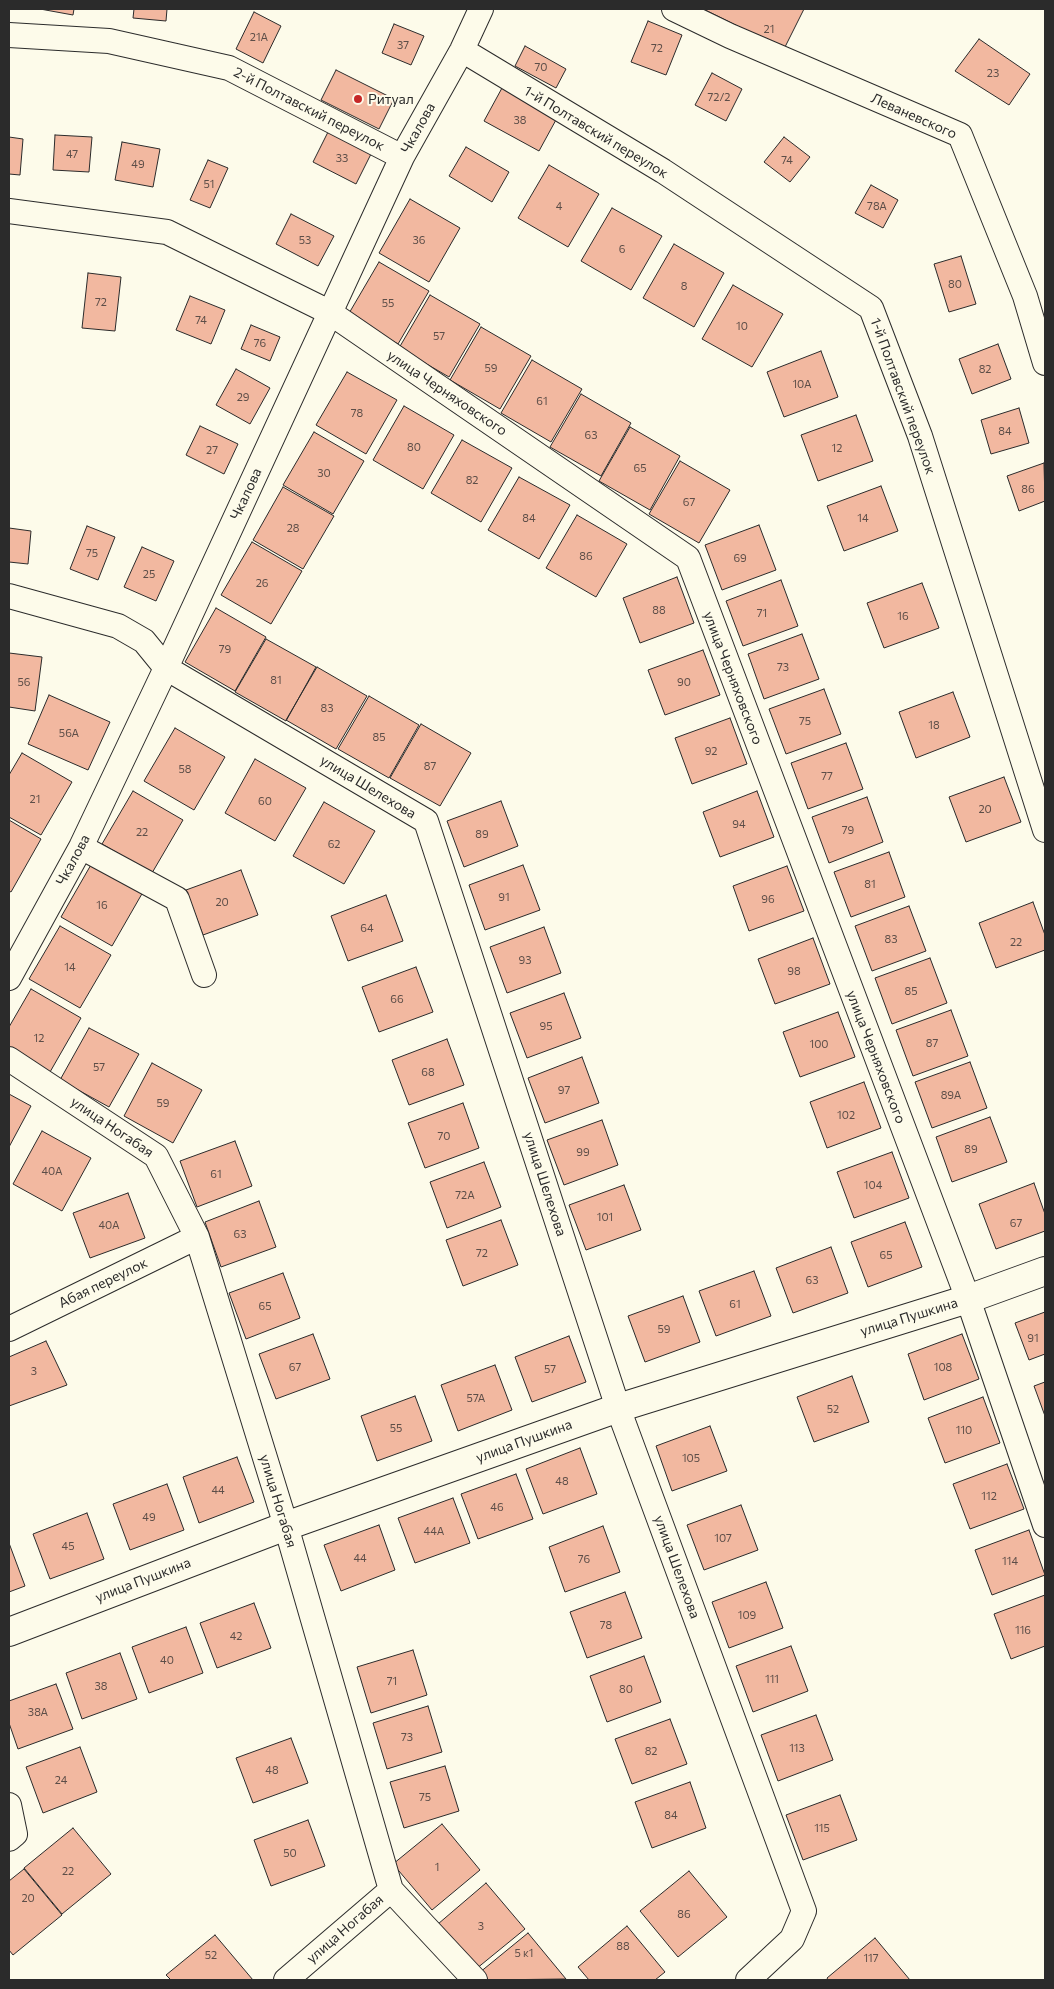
<!DOCTYPE html>
<meta charset="utf-8">
<style>
body{margin:0}
#map{position:relative;width:1054px;height:1989px;overflow:hidden;background:#fdfbea;font-family:Commissioner,sans-serif}
canvas{display:block}
.frame{position:absolute;inset:0;border:10px solid #2b2b2b;pointer-events:none}
</style>
<div id="map">
<canvas width="1054" height="1989"></canvas>
<div class="frame"></div>
</div>
<script>
const ctx = document.querySelector('canvas').getContext('2d');
ctx.lineJoin = 'round';
function paint(path, color) { ctx.fillStyle = color; ctx.fill(path, 'evenodd'); }
const shape = rows => new Path2D(rows.map(r => 'M' + r).join(''));
function stroke(path, color, width, dash) { ctx.strokeStyle = color; ctx.lineWidth = width; ctx.lineCap = dash ? 'butt' : 'round'; ctx.setLineDash(dash || []); ctx.stroke(path); }
function label(font, color, halo, rows, align = 'center') {
  ctx.font = font + ' Commissioner,sans-serif'; ctx.lineWidth = 4; ctx.setLineDash([]); ctx.textBaseline = 'middle'; ctx.strokeStyle = halo; ctx.fillStyle = color; for (const [text, x, y, turn = 0] of rows) {
    ctx.save(); ctx.translate(x, y); ctx.rotate((+turn || 0) * Math.PI / 180); ctx.textAlign = isNaN(turn) ? turn : align; if (halo) ctx.strokeText(text, 0, 0); ctx.fillText(text, 0, 0); ctx.restore();
  }
}
const building = shape([
 [40,9,74,9,73,15,40,9],
 [134,9,167,9,166,21,133,18,134,9],
 [703,9,804,9,784,49,703,9],
 [254,12,281,26,263,63,236,49,254,12],
 [648,21,682,35,666,75,631,62,648,21],
 [394,24,424,36,411,65,382,53,394,24],
 [979,39,1030,74,1009,105,955,71,979,39],
 [525,46,566,69,556,88,515,66,525,46],
 [336,70,394,99,379,129,321,100,336,70],
 [712,73,742,89,726,121,695,105,712,73],
 [502,88,557,118,539,151,484,121,502,88],
 [328,132,371,154,356,184,313,162,328,132],
 [55,135,92,137,89,172,53,170,55,135],
 [9,137,23,139,20,175,9,174,9,137],
 [784,137,810,157,790,182,764,162,784,137],
 [122,142,160,149,153,187,115,180,122,142],
 [466,147,509,172,492,202,449,176,466,147],
 [208,160,228,168,210,208,190,200,208,160],
 [549,165,599,194,568,247,518,218,549,165],
 [871,185,898,200,883,228,855,213,871,185],
 [410,199,460,228,429,282,379,253,410,199],
 [612,208,662,236,631,290,581,261,612,208],
 [291,214,334,236,318,266,276,244,291,214],
 [674,244,724,273,694,327,643,298,674,244],
 [961,256,976,304,949,312,934,264,961,256],
 [379,262,429,291,398,344,348,315,379,262],
 [88,273,121,277,115,331,82,328,88,273],
 [733,285,783,314,752,367,702,339,733,285],
 [430,295,480,324,449,377,399,348,430,295],
 [190,296,225,310,211,344,176,330,190,296],
 [251,325,280,337,270,361,241,349,251,325],
 [481,327,531,356,500,409,450,380,481,327],
 [998,344,1011,379,972,394,959,359,998,344],
 [821,351,838,397,784,417,767,372,821,351],
 [532,360,582,389,551,442,501,413,532,360],
 [236,369,270,388,250,424,216,405,236,369],
 [347,372,397,400,366,454,316,425,347,372],
 [581,394,631,423,601,476,550,447,581,394],
 [404,406,454,435,423,489,373,460,404,406],
 [1019,408,1029,443,991,454,981,420,1019,408],
 [856,415,873,461,818,481,801,435,856,415],
 [200,426,238,444,224,474,186,455,200,426],
 [630,427,680,456,650,510,599,481,630,427],
 [314,432,364,461,333,514,283,485,314,432],
 [462,440,512,468,481,522,431,493,462,440],
 [680,461,730,490,699,543,649,514,680,461],
 [1044,463,1045,501,1019,511,1007,476,1044,463],
 [519,477,570,505,539,559,488,530,519,477],
 [881,486,898,531,844,551,827,506,881,486],
 [283,487,334,516,303,569,253,540,283,487],
 [577,515,627,544,596,597,546,568,577,515],
 [759,525,776,570,722,590,705,545,759,525],
 [87,526,115,537,98,580,70,569,87,526],
 [9,528,31,531,28,564,9,562,9,528],
 [252,542,302,571,271,624,221,595,252,542],
 [142,547,174,561,156,601,124,587,142,547],
 [677,577,694,623,640,643,623,598,677,577],
 [781,580,798,626,743,646,726,601,781,580],
 [922,583,939,628,884,648,867,603,922,583],
 [216,608,266,637,235,691,185,662,216,608],
 [802,634,819,679,764,699,748,654,802,634],
 [266,639,316,667,286,721,235,692,266,639],
 [703,650,720,695,665,715,648,670,703,650],
 [9,653,42,657,35,711,9,707,9,653],
 [317,667,367,696,336,749,286,720,317,667],
 [824,689,841,734,786,754,769,709,824,689],
 [953,692,970,737,916,758,899,712,953,692],
 [49,695,110,722,88,770,28,744,49,695],
 [369,696,419,725,389,778,338,749,369,696],
 [730,718,747,764,692,784,675,738,730,718],
 [421,724,471,753,440,806,390,778,421,724],
 [175,728,225,757,194,810,144,781,175,728],
 [846,743,863,789,808,809,791,763,846,743],
 [22,753,72,782,41,835,9,817,9,775,22,753],
 [255,759,306,788,275,841,225,813,255,759],
 [1004,777,1021,822,966,842,949,797,1004,777],
 [133,791,183,820,152,873,102,844,133,791],
 [757,791,774,837,720,857,703,812,757,791],
 [867,797,883,842,829,863,812,817,867,797],
 [501,801,518,846,464,867,447,821,501,801],
 [324,802,375,831,344,884,293,856,324,802],
 [9,820,41,839,11,892,9,891,9,820],
 [889,852,905,897,851,917,834,872,889,852],
 [92,863,143,892,112,946,61,917,92,863],
 [523,865,540,910,485,930,469,885,523,865],
 [787,866,804,911,749,931,733,886,787,866],
 [241,870,258,915,203,935,186,890,241,870],
 [386,895,403,941,348,961,331,916,386,895],
 [1033,902,1045,935,1045,950,996,968,979,923,1033,902],
 [909,906,926,951,872,971,855,926,909,906],
 [60,926,111,955,80,1008,29,979,60,926],
 [544,927,561,973,507,993,490,947,544,927],
 [813,938,830,984,775,1004,758,959,813,938],
 [930,958,947,1003,892,1024,875,978,930,958],
 [416,967,433,1012,379,1032,362,987,416,967],
 [31,989,81,1018,50,1072,9,1048,9,1027,31,989],
 [564,993,581,1038,527,1058,510,1013,564,993],
 [951,1010,968,1056,913,1076,896,1030,951,1010],
 [838,1012,855,1057,800,1077,783,1032,838,1012],
 [89,1028,139,1054,109,1107,60,1080,89,1028],
 [447,1039,464,1085,409,1105,392,1060,447,1039],
 [582,1057,599,1103,545,1123,528,1078,582,1057],
 [970,1062,987,1108,932,1128,915,1082,970,1062],
 [152,1063,202,1090,173,1143,124,1116,152,1063],
 [864,1082,881,1128,827,1148,810,1102,864,1082],
 [9,1094,31,1106,9,1147,9,1094],
 [463,1103,479,1148,425,1168,408,1123,463,1103],
 [990,1117,1007,1162,952,1182,936,1137,990,1117],
 [602,1120,618,1165,564,1185,547,1140,602,1120],
 [42,1131,91,1158,62,1211,13,1184,42,1131],
 [235,1141,252,1186,197,1207,180,1161,235,1141],
 [892,1152,909,1198,854,1218,837,1172,892,1152],
 [484,1162,501,1207,447,1228,430,1182,484,1162],
 [1034,1183,1045,1214,1045,1231,996,1249,979,1204,1034,1183],
 [624,1185,641,1230,586,1250,569,1205,624,1185],
 [128,1193,145,1238,90,1258,73,1213,128,1193],
 [259,1201,276,1247,221,1267,205,1222,259,1201],
 [501,1220,518,1265,463,1286,446,1240,501,1220],
 [905,1222,922,1267,868,1287,851,1242,905,1222],
 [831,1247,848,1293,793,1313,776,1268,831,1247],
 [754,1271,771,1316,716,1336,699,1291,754,1271],
 [283,1273,300,1318,246,1339,229,1293,283,1273],
 [683,1296,700,1342,645,1362,628,1316,683,1296],
 [1045,1312,1045,1354,1029,1360,1015,1323,1045,1312],
 [313,1334,330,1379,276,1399,259,1354,313,1334],
 [962,1334,979,1379,924,1400,908,1354,962,1334],
 [569,1336,586,1382,532,1402,515,1357,569,1336],
 [46,1341,67,1385,9,1406,9,1357,46,1341],
 [495,1365,512,1410,458,1431,441,1385,495,1365],
 [852,1376,869,1422,814,1442,797,1397,852,1376],
 [1045,1382,1045,1416,1034,1386,1045,1382],
 [415,1396,432,1441,377,1461,361,1416,415,1396],
 [983,1397,1000,1443,945,1463,928,1418,983,1397],
 [710,1426,727,1471,672,1491,656,1446,710,1426],
 [580,1448,597,1494,543,1514,526,1469,580,1448],
 [237,1457,254,1502,199,1523,183,1477,237,1457],
 [1007,1464,1024,1509,970,1529,953,1484,1007,1464],
 [516,1474,533,1519,478,1539,461,1494,516,1474],
 [167,1484,184,1530,130,1550,113,1504,167,1484],
 [453,1498,470,1543,415,1563,398,1518,453,1498],
 [741,1505,758,1550,704,1570,687,1525,741,1505],
 [87,1513,104,1559,50,1579,33,1534,87,1513],
 [379,1525,395,1570,341,1591,324,1545,379,1525],
 [603,1526,620,1572,565,1592,549,1547,603,1526],
 [1029,1530,1045,1575,992,1595,975,1550,1029,1530],
 [9,1543,25,1586,9,1592,9,1543],
 [766,1582,783,1628,729,1648,712,1602,766,1582],
 [625,1592,642,1638,587,1658,570,1612,625,1592],
 [1045,1595,1045,1646,1011,1659,994,1614,1045,1595],
 [254,1603,271,1648,217,1668,200,1623,254,1603],
 [186,1627,203,1673,149,1693,132,1647,186,1627],
 [791,1646,808,1691,753,1712,736,1666,791,1646],
 [413,1650,427,1695,371,1713,357,1667,413,1650],
 [120,1653,137,1699,82,1719,66,1673,120,1653],
 [644,1656,661,1702,607,1722,590,1676,644,1656],
 [56,1684,73,1729,18,1749,9,1723,9,1701,56,1684],
 [428,1706,442,1752,387,1769,373,1723,428,1706],
 [816,1715,833,1760,778,1781,761,1735,816,1715],
 [670,1719,687,1764,632,1784,615,1739,670,1719],
 [291,1738,308,1783,253,1803,236,1758,291,1738],
 [80,1747,97,1792,43,1813,26,1767,80,1747],
 [445,1766,459,1811,404,1828,390,1782,445,1766],
 [690,1782,706,1828,652,1848,635,1802,690,1782],
 [840,1795,857,1840,803,1860,786,1815,840,1795],
 [308,1820,325,1866,271,1886,254,1840,308,1820],
 [442,1824,480,1870,432,1910,393,1864,442,1824],
 [73,1828,111,1874,62,1914,24,1868,73,1828],
 [24,1869,62,1915,13,1955,9,1950,9,1881,24,1869],
 [689,1871,727,1917,678,1957,640,1911,689,1871],
 [486,1883,525,1929,476,1969,438,1924,486,1883],
 [627,1926,665,1972,655,1980,589,1980,578,1967,627,1926],
 [528,1933,566,1979,485,1980,479,1973,528,1933],
 [215,1935,253,1980,171,1980,166,1975,215,1935],
 [875,1938,910,1980,828,1980,827,1978,875,1938]
]);
paint(building, '#f2b8a0');
stroke(building, '#2b2b2b', 1);
const minor = shape([
 [674,9,730,36,960,135,1025,296,1045,363],
 [9,35,109,41,229,68,402,157],
 [462,50,663,171,871,308,920,436,1045,830],
 [9,211,167,232,329,312,688,558,968,1299,1045,1525],
 [9,596,118,626,144,641,166,668,426,821,618,1408,804,1911,792,1939,748,1980],
 [81,847,177,899,204,975],
 [9,978,81,847,166,668,402,157,462,50,481,9],
 [9,1059,156,1156,197,1237,286,1526,391,1890,475,1980],
 [9,1329,197,1237],
 [9,1805,15,1834,9,1839],
 [286,1980,391,1890]
]);
const tertiary = shape([
 [9,1632,286,1526,618,1408,968,1299,1045,1271]
]);
stroke(minor, '#2b2b2b', 26);
stroke(tertiary, '#2b2b2b', 30);
stroke(minor, '#fdfbea', 24);
stroke(tertiary, '#fdfbea', 28);
for (const [x, y, r, color] of [
 [358,99,5,"#c62828"]
]) { const dot = new Path2D(); dot.arc(x, y, r, 0, 2 * Math.PI); ctx.fillStyle = color; ctx.fill(dot); stroke(dot, '#fdfbea', 2); }
label('11px', '#5d4e48', null, [
 ["21",769,29],
 ["21А",259,37],
 ["37",403,45],
 ["72",657,48],
 ["70",541,67],
 ["23",993,73],
 ["72/2",719,97],
 ["38",520,120],
 ["47",72,154],
 ["33",342,158],
 ["74",787,160],
 ["49",138,164],
 ["51",209,184],
 ["4",559,206],
 ["78А",877,206],
 ["53",305,240],
 ["36",419,240],
 ["6",622,249],
 ["80",955,284],
 ["8",684,286],
 ["72",101,302],
 ["55",388,303],
 ["74",201,320],
 ["10",742,326],
 ["57",439,336],
 ["76",260,343],
 ["59",491,368],
 ["82",985,369],
 ["10А",802,384],
 ["29",243,397],
 ["61",542,401],
 ["78",357,413],
 ["84",1005,431],
 ["63",591,435],
 ["80",414,447],
 ["12",837,448],
 ["27",212,450],
 ["65",640,468],
 ["30",324,473],
 ["82",472,480],
 ["86",1028,489],
 ["67",689,502],
 ["84",529,518],
 ["14",863,518],
 ["28",293,528],
 ["75",92,553],
 ["86",586,556],
 ["69",740,558],
 ["25",149,574],
 ["26",262,583],
 ["88",659,610],
 ["71",762,613],
 ["16",903,616],
 ["79",225,649],
 ["73",783,667],
 ["81",276,680],
 ["56",24,682],
 ["90",684,682],
 ["83",327,708],
 ["75",805,721],
 ["18",934,725],
 ["56А",69,733],
 ["85",379,737],
 ["92",711,751],
 ["87",430,766],
 ["58",185,769],
 ["77",827,776],
 ["21",35,799],
 ["60",265,801],
 ["20",985,809],
 ["94",739,824],
 ["79",848,830],
 ["22",142,832],
 ["89",482,834],
 ["62",334,844],
 ["81",870,884],
 ["91",504,897],
 ["96",768,899],
 ["20",222,902],
 ["16",102,905],
 ["64",367,928],
 ["83",891,939],
 ["22",1016,942],
 ["93",525,960],
 ["14",70,967],
 ["98",794,971],
 ["85",911,991],
 ["66",397,999],
 ["95",546,1026],
 ["12",39,1038],
 ["87",932,1043],
 ["100",819,1044],
 ["57",99,1067],
 ["68",428,1072],
 ["97",564,1090],
 ["89А",951,1095],
 ["59",163,1103],
 ["102",846,1115],
 ["70",444,1136],
 ["89",971,1149],
 ["99",583,1152],
 ["40А",52,1171],
 ["61",216,1174],
 ["104",873,1185],
 ["72А",465,1195],
 ["101",605,1217],
 ["67",1016,1223],
 ["40А",109,1225],
 ["63",240,1234],
 ["72",482,1253],
 ["65",886,1255],
 ["63",812,1280],
 ["61",735,1304],
 ["65",265,1306],
 ["59",664,1329],
 ["91",1033,1338],
 ["67",295,1367],
 ["108",943,1367],
 ["57",550,1369],
 ["3",34,1371],
 ["57А",476,1398],
 ["52",833,1409],
 ["55",396,1428],
 ["110",964,1430],
 ["105",691,1458],
 ["48",562,1481],
 ["44",218,1490],
 ["112",989,1496],
 ["46",497,1507],
 ["49",149,1517],
 ["44А",434,1531],
 ["107",723,1538],
 ["45",68,1546],
 ["44",360,1558],
 ["76",584,1559],
 ["114",1010,1561],
 ["109",747,1615],
 ["78",606,1625],
 ["116",1023,1630],
 ["42",236,1636],
 ["40",167,1660],
 ["111",772,1679],
 ["71",392,1681],
 ["38",101,1686],
 ["80",626,1689],
 ["38А",38,1712],
 ["73",407,1737],
 ["113",797,1748],
 ["82",651,1751],
 ["48",272,1770],
 ["24",61,1780],
 ["75",425,1797],
 ["84",671,1815],
 ["115",822,1828],
 ["50",290,1853],
 ["1",437,1867],
 ["22",68,1871],
 ["20",28,1898],
 ["86",684,1914],
 ["3",481,1926],
 ["88",623,1946],
 ["5 к1",524,1953],
 ["52",211,1955],
 ["117",871,1958]
]);
label('14px', '#2b2b2b', '#fdfbea', [
 ["Ритуал",368,99]
], 'left');
label('14px', '#2b2b2b', '#fdfbea', [
 ["2-й Полтавский переулок",309,109,27],
 ["Леваневского",914,116,24],
 ["Чкалова",418,128,-61],
 ["1-й Полтавский переулок",596,132,31],
 ["улица Черняховского",447,393,34],
 ["1-й Полтавский переулок",903,396,70],
 ["Чкалова",246,494,-65],
 ["улица Черняховского",733,678,69],
 ["улица Шелехова",368,787,31],
 ["Чкалова",73,860,-62],
 ["улица Черняховского",876,1057,69],
 ["улица Ногабая",112,1127,34],
 ["улица Шелехова",545,1184,72],
 ["Абая переулок",103,1283,-26],
 ["улица Пушкина",909,1317,-17],
 ["улица Пушкина",524,1441,-20],
 ["улица Ногабая",278,1501,73],
 ["улица Шелехова",677,1567,70],
 ["улица Пушкина",143,1580,-21],
 ["улица Ногабая",345,1929,-41]
]);
</script>
